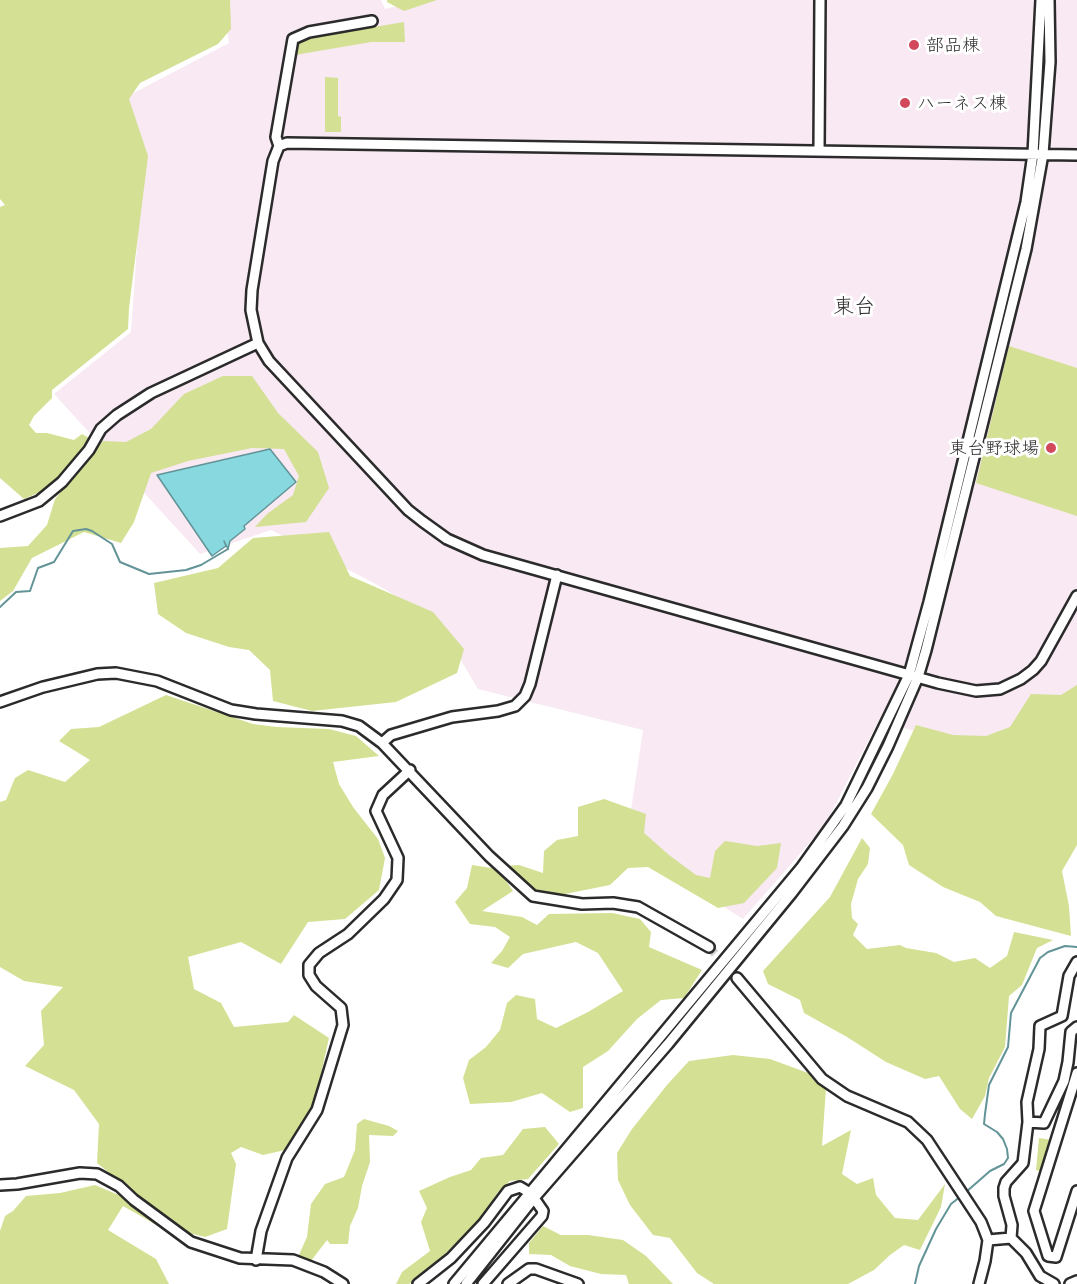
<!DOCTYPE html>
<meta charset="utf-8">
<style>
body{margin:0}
canvas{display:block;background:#fff}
</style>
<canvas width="1077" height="1284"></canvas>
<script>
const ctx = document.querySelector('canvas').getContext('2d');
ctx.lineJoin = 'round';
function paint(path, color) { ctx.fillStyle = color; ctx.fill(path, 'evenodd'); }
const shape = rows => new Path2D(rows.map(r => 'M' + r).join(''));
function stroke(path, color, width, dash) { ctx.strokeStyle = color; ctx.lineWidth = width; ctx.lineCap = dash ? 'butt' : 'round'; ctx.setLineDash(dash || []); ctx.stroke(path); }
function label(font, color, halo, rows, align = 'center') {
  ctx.font = font + ' Mali,"Klee One",sans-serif'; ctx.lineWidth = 6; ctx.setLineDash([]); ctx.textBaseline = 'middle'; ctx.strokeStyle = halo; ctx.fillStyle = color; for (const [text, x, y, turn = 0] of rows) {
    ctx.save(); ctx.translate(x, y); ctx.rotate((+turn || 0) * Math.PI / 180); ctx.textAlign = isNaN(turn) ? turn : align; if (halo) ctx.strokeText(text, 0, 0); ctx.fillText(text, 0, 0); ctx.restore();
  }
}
paint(shape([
 [223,0,381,0,385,9,419,0,1077,0,1077,768,952,743,879,720,825,825,743,919,626,844,643,730,478,689,437,620,374,583,271,530,200,554,54,394,131,332,144,147,124,98,229,43]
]), '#f8e9f2');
paint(shape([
 [0,0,230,0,231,29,218,44,140,83,129,99,148,156,129,308,128,329,52,390,52,398,34,416,29,425,36,433,47,433,74,440,82,434,89,438,63,474,40,492,24,499,0,478,0,207,5,205,0,199],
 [387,0,437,0,404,11,387,2],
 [404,22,405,42,371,42,295,55,297,40],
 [325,77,338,78,338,116,341,117,341,132,325,132],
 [1009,346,1077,368,1077,516,976,483],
 [223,376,252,376,278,413,318,452,329,488,306,522,255,527,267,514,293,495,299,476,284,449,252,448,188,461,151,473,134,522,121,543,84,532,32,558,13,591,0,601,0,548,28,546,47,525,55,499,103,441,126,442,151,429,184,394],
 [329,532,350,576,433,612,464,649,457,673,396,702,312,711,273,701,270,670,249,650,229,647,186,633,158,614,154,583,218,568,253,538],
 [1077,685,1077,845,1062,871,1069,906,1071,936,996,916,980,902,943,887,909,865,903,845,871,814,893,774,916,725,953,735,986,736,1010,727,1031,694,1061,695],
 [166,695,253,724,277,727,329,729,356,736,379,756,333,762,339,784,353,807,378,839,385,858,379,890,345,919,308,922,281,964,241,942,188,957,194,989,221,1003,234,1027,288,1022,294,1015,329,1038,314,1105,285,1150,263,1155,241,1147,231,1153,236,1164,227,1229,205,1237,189,1233,149,1205,97,1163,99,1124,74,1090,25,1066,44,1045,41,1011,63,987,24,981,0,967,0,802,6,800,15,778,28,770,65,782,90,760,59,741,71,729,99,727],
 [604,799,646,814,644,833,669,855,696,875,710,878,715,851,725,841,757,846,781,843,777,868,744,903,718,908,648,867,628,868,610,885,560,895,529,892,502,866,519,865,543,873,544,851,557,840,578,836,578,807],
 [862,838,870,848,868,864,858,879,851,904,852,918,858,924,853,935,867,949,900,945,906,948,936,953,954,962,975,958,990,968,1007,956,1014,932,1053,940,1037,948,1022,985,1009,996,1005,1047,989,1078,985,1096,972,1119,960,1109,939,1076,925,1079,886,1062,847,1037,804,1013,800,1000,768,984,763,971,830,897],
 [472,865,498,869,513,891,482,911,522,917,537,925,549,914,612,913,640,919,651,932,649,947,702,970,684,998,661,1000,637,1019,608,1051,583,1067,583,1108,570,1112,542,1093,511,1102,470,1104,463,1078,469,1060,486,1047,500,1030,507,1003,516,995,535,999,537,1019,556,1028,588,1012,623,991,598,953,576,942,523,954,508,968,491,963,502,951,510,937,495,927,470,924,455,902,467,888],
 [733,1055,770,1059,808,1073,826,1088,822,1146,851,1130,842,1174,857,1184,873,1178,876,1195,895,1218,918,1220,945,1184,941,1207,920,1250,904,1245,890,1255,874,1270,848,1284,714,1284,697,1273,670,1238,653,1235,630,1205,618,1180,617,1153,632,1129,667,1085,689,1061],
 [364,1119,389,1126,398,1131,393,1136,369,1135,370,1162,362,1186,358,1208,350,1226,348,1244,330,1244,327,1240,311,1261,298,1257,307,1237,311,1204,325,1184,344,1177,355,1150,357,1124],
 [545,1127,559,1144,528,1179,510,1181,498,1192,481,1218,428,1271,409,1284,396,1284,402,1272,430,1251,421,1222,427,1208,419,1191,450,1177,471,1170,481,1158,503,1155,523,1129],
 [1039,1138,1052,1140,1043,1172,1036,1170],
 [95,1185,121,1196,167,1231,123,1206,108,1230,156,1259,169,1284,0,1284,0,1231,5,1216,13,1211,26,1196,60,1193],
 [543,1226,561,1235,588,1235,623,1240,646,1256,673,1284,629,1284,626,1275,601,1274,570,1266,551,1255,529,1254,529,1243]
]), '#d4e093');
const water = shape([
 [270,449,296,482,244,526,245,529,230,541,228,549,224,541,226,546,212,556,157,475,270,449]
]);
paint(water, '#87d9df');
stroke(water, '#629397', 1.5);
stroke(shape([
 [0,607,16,592,30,591,38,568,54,562,73,531,86,529,92,531,112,544,120,562,149,574,186,570,201,565,228,549],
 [966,1192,990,1171,1004,1164,1008,1158,1007,1149,1003,1139,997,1132,984,1124,985,1114,989,1085,1008,1047,1011,1013,1040,958,1048,952,1065,946,1077,947],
 [915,1284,919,1266,936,1229,951,1204,961,1196]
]), '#629397', 2);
stroke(shape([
 [709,947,737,978]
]), '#d5d5d5', 9, [9, 4.5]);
const minor = shape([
 [372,21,309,32,293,39,276,137,279,146,273,161,252,290,251,310,258,343,269,361,408,510,422,521,447,539,483,555,938,683,976,691,1000,689,1021,679,1033,670,1041,661,1077,596],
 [279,146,287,143,1077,155],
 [819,151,820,0],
 [0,516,39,501,62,482,89,450,101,429,117,415,151,393,258,343],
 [0,702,43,687,97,674,116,673,157,681,231,710,256,714,342,721,359,726,382,743,489,856,533,896,582,904,613,903,638,907,709,947],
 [382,743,391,735,452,717,498,711,515,706,525,696,530,684,557,575],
 [737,978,822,1079,847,1096,908,1122,927,1140,981,1222,985,1232,988,1240,985,1261,979,1284],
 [1077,1073,1034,1211,1048,1256,1056,1257,1077,1191],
 [1028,1122,1027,1102,1039,1049,1040,1026,1062,1016,1069,976,1077,962],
 [0,1185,17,1184,80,1173,97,1174,119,1186,134,1200,191,1242,240,1258,293,1260,324,1272,343,1284],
 [1011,1238,1012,1225,1004,1196,1004,1188,1006,1182,1023,1163,1028,1122,1044,1123,1064,1081,1068,1062,1071,1032,1077,1027],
 [988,1240,1011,1238,1026,1253,1040,1276,1054,1284],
 [256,1260,261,1231,287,1158,317,1110,343,1025,341,1008,316,986,309,975,309,965,319,953,348,934,384,899,397,880,398,858,376,811,383,795,410,770],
 [418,1284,451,1258,484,1223,508,1191,520,1187,530,1193],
 [454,1284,801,868,846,805,909,675,929,602,1026,202,1033,154,1041,0],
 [466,1284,534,1198,668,1044,791,894,843,826,867,788,888,746,918,677,926,650,1026,249,1043,154,1050,62,1049,0],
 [483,1284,542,1216,543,1211,534,1198],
 [508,1284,529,1269,536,1269,578,1284],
 [1070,1284,1077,1281]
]);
stroke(minor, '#2b2b2b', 14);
stroke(minor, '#fff', 9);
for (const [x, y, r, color] of [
 [914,45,6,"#d1495b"],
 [905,103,6,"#d1495b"],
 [1051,448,6,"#d1495b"]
]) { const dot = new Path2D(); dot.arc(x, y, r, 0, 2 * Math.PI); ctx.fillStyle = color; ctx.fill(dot); stroke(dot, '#fff', 2); }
label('18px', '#2b2b2b', '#fff', [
 ["部品棟",926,45],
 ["ハーネス棟",917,103],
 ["東台野球場",1039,448,"right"]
], 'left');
label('21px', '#2b2b2b', '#fff', [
 ["東台",854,307]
]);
</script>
